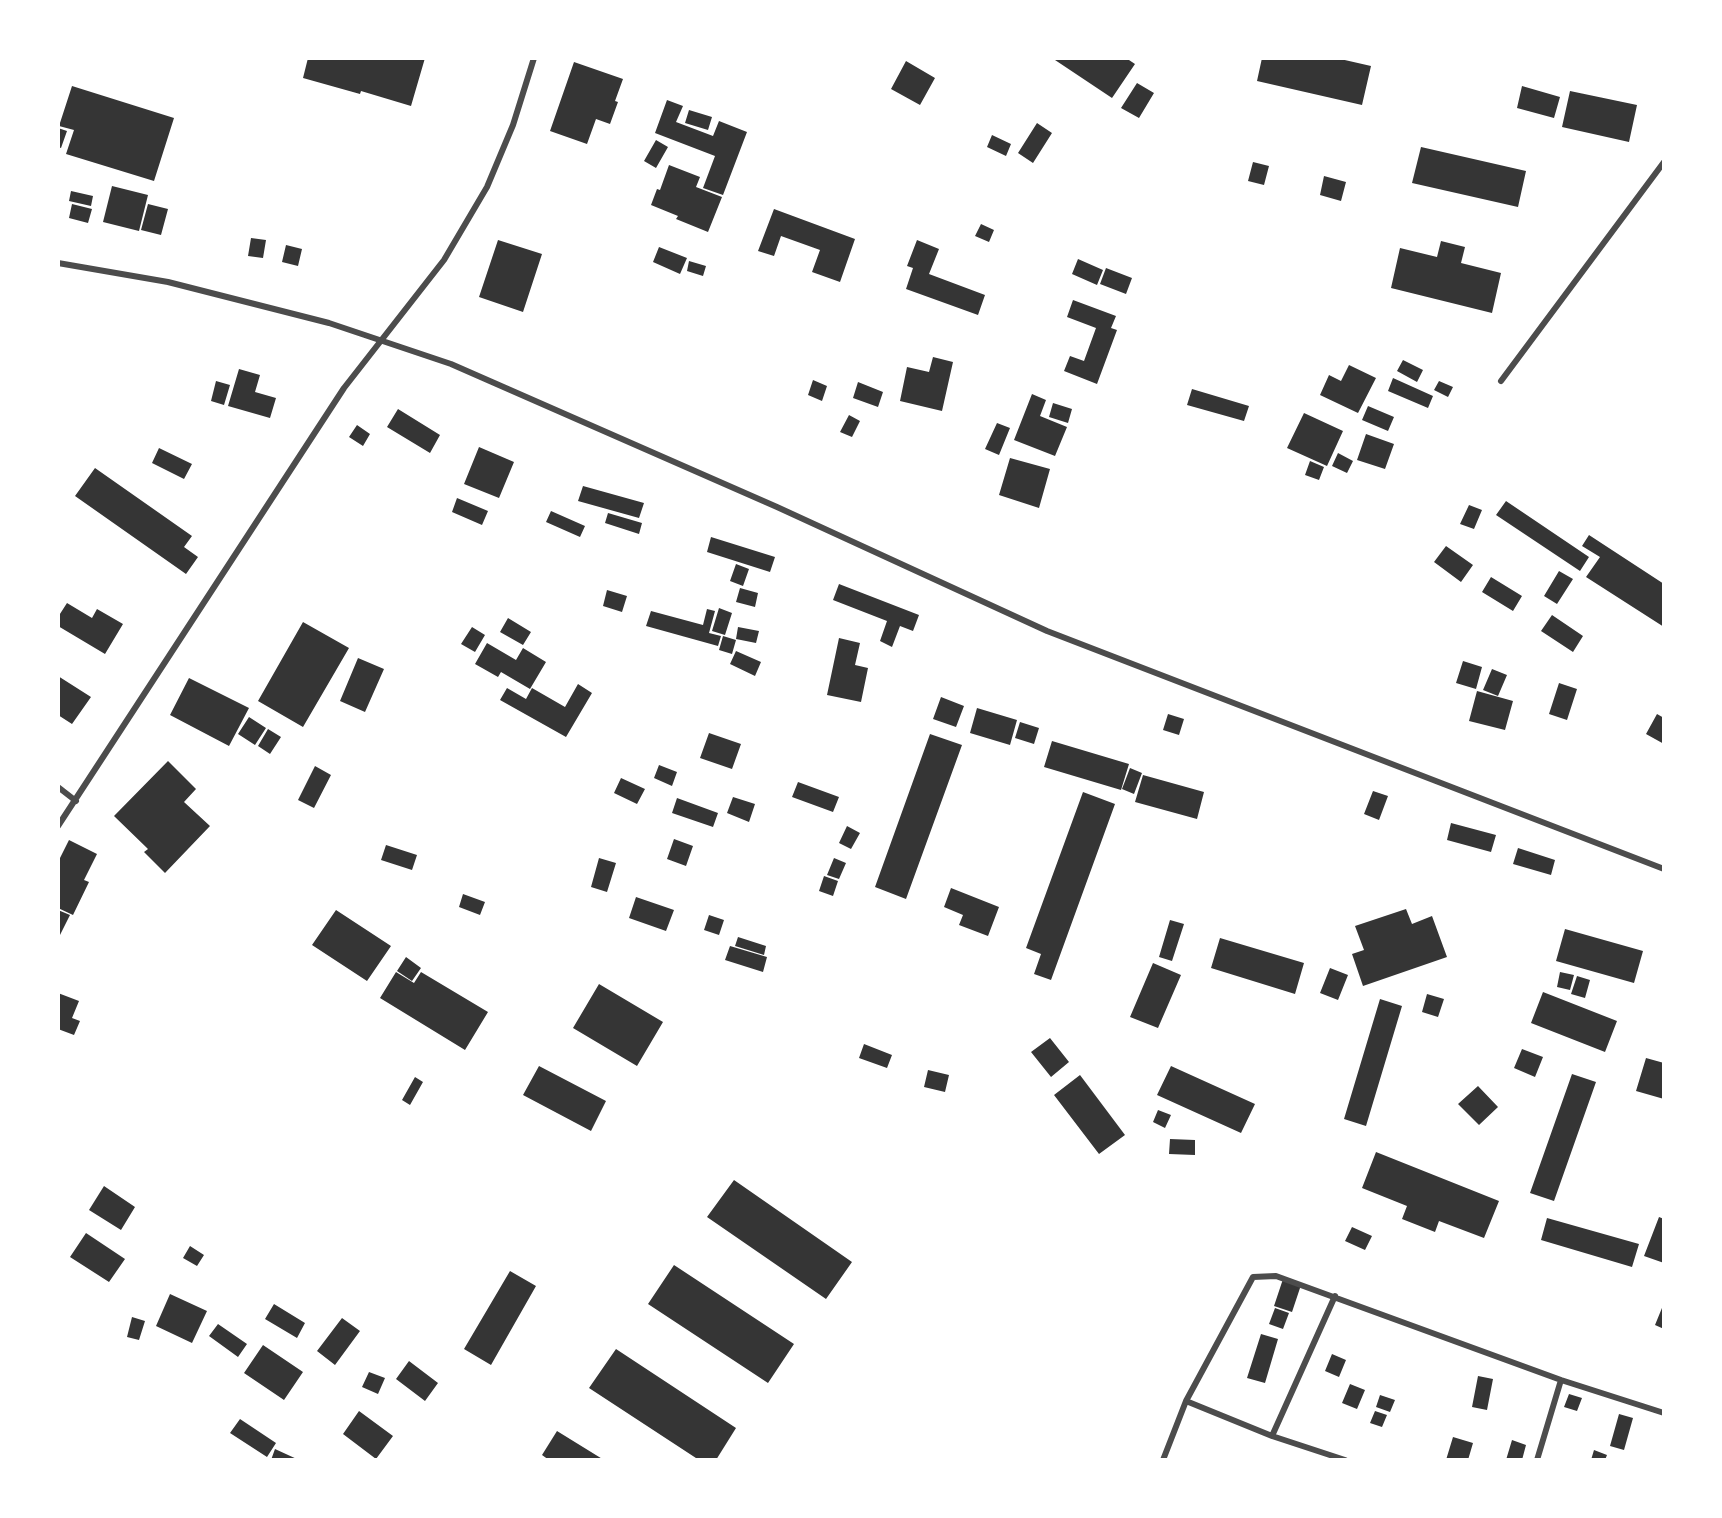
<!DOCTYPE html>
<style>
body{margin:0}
#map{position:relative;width:1722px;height:1518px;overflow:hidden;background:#fff;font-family:"Times New Roman",serif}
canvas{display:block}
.frame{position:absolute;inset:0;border:60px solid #fff;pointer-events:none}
</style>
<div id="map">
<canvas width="1722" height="1518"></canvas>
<div class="frame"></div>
</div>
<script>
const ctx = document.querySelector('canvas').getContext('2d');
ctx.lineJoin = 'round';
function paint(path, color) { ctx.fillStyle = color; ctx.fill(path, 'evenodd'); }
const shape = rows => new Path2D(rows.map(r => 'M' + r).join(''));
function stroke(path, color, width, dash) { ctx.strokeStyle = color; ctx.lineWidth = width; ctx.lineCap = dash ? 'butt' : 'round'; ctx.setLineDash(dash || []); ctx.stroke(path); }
paint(shape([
 [308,58,425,58,411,106,361,91,360,94,303,78],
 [1052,58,1126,58,1135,64,1112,98],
 [1262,58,1336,58,1371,66,1362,105,1257,81],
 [906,61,935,78,920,105,891,89],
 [574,62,623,79,615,101,618,102,610,124,596,119,587,144,550,131],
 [1137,83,1154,93,1139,118,1121,108],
 [72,86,174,118,154,181,66,154,74,130,59,126],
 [1522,86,1560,97,1554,118,1517,108],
 [1570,91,1637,105,1629,142,1562,127],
 [667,100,683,106,676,122,713,136,719,121,747,132,723,195,703,188,715,156,655,133],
 [689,110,712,117,708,130,685,123],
 [1037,123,1052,133,1033,163,1018,153],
 [58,128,67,131,61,148,58,147],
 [992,135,1011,144,1006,156,987,147],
 [656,140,668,147,656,168,644,161],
 [1421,147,1526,171,1518,207,1412,183],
 [1253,162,1269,166,1264,185,1248,181],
 [669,165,700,177,696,187,722,197,708,232,676,219,678,216,651,205,657,189,660,190],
 [1324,176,1346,182,1341,201,1320,195],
 [112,186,148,195,139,231,103,222],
 [71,191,93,196,91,206,69,201],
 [72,204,92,209,88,223,69,218],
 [148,204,168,209,161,235,141,230],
 [774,209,855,239,840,282,812,272,820,250,781,236,774,256,758,251],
 [981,224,994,230,989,242,975,236],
 [251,238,266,240,263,258,248,256],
 [498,240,542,254,523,312,479,297],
 [917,240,939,249,929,274,985,295,978,315,906,289,913,268,907,266],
 [1441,241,1465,247,1461,263,1501,273,1492,313,1391,288,1400,248,1437,257],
 [286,245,302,249,298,266,282,262],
 [659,247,687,258,680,274,653,262],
 [1078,259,1103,270,1097,285,1072,274],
 [689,261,706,266,703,276,687,271],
 [1106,268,1132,278,1126,294,1100,284],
 [1073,300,1116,316,1111,328,1117,330,1097,384,1064,371,1070,356,1084,361,1096,328,1067,317],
 [933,357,953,362,942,411,900,401,907,367,929,372],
 [1403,360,1423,370,1417,382,1397,371],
 [1349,365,1376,378,1358,413,1320,395,1329,375,1341,381],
 [239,369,260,375,255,392,276,398,270,418,228,406],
 [1393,378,1433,396,1428,408,1388,391],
 [813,380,827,386,822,401,808,395],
 [216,381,230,385,224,405,211,401],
 [1439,381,1453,387,1448,397,1434,390],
 [858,382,883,392,878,407,853,398],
 [1192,389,1249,406,1244,421,1187,405],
 [1032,394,1046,400,1040,416,1067,427,1055,456,1014,440],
 [1053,403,1072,409,1068,423,1049,417],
 [1368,406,1394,417,1388,431,1362,420],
 [398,409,440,435,430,453,387,427],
 [1304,413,1343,431,1327,466,1287,448],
 [849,415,860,421,852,437,840,432],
 [997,423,1010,428,999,455,985,449],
 [357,425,370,434,363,446,349,437],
 [1366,434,1394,444,1385,469,1357,460],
 [479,447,514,462,499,498,464,484],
 [159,448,192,464,184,479,152,463],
 [1338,453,1353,461,1347,473,1332,466],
 [1010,458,1050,469,1039,508,999,495],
 [1310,461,1324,467,1319,480,1305,475],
 [95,468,192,536,184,547,198,557,186,574,75,496],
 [583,486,644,503,639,518,578,501],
 [457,498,488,511,482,525,452,512],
 [1506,501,1589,557,1580,571,1496,515],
 [1469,505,1482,510,1474,529,1460,524],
 [551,511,585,526,580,537,546,522],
 [608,513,642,523,639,534,605,523],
 [1589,535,1664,584,1664,627,1586,577,1600,557,1582,546],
 [711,537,775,557,770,572,707,552],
 [1446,546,1473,565,1461,582,1434,562],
 [736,564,749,569,743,586,730,581],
 [1559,571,1573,579,1557,604,1544,596],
 [1491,577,1522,596,1513,611,1482,592],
 [839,584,919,615,913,631,900,626,892,647,880,641,887,621,833,600],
 [740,588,758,593,755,607,736,602],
 [607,590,627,596,622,612,603,606],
 [67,603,92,618,97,609,123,624,105,654,58,626,58,617],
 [719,608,732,613,725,635,712,631],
 [707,609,715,611,709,633,721,636,718,646,646,626,651,611,703,625],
 [1552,615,1583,636,1573,652,1541,631],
 [508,618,531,632,523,645,500,632],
 [303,622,349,648,303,727,258,701],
 [472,627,485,635,475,652,461,644],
 [738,627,759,631,756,643,736,639],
 [723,636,736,640,732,654,719,650],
 [839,638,860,643,855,665,868,668,861,702,827,695],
 [487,643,516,660,523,648,546,662,530,689,501,672,498,677,475,664],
 [736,651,761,662,755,676,730,664],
 [358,658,384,669,365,712,340,701],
 [1463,661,1482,667,1476,689,1456,683],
 [1492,669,1507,675,1498,696,1483,690],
 [58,676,91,697,72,724,58,715],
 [189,678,249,708,229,746,170,715],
 [1559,683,1577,689,1567,720,1549,714],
 [578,684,592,693,566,737,500,700,507,688,526,699,532,688,565,707],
 [1477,691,1513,701,1505,730,1469,721],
 [941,697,964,706,956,727,933,719],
 [977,708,1017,720,1010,745,970,733],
 [1168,714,1184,719,1179,735,1163,730],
 [1657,714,1664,718,1664,744,1646,734],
 [249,717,266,728,255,745,238,734],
 [1020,722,1039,728,1034,744,1015,738],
 [268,729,281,737,270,754,258,746],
 [709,733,741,744,732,769,700,758],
 [930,734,962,745,906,899,875,887],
 [1052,741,1129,764,1121,790,1044,767],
 [168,761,196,789,184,802,210,826,165,873,144,852,148,849,114,816],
 [659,765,677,772,672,786,654,778],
 [315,766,331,775,314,808,298,800],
 [1130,768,1142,773,1134,794,1122,789],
 [1143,775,1204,792,1197,819,1135,802],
 [621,778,645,789,637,804,614,793],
 [798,782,839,797,833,812,792,797],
 [1373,791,1388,796,1379,820,1364,814],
 [1083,792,1115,804,1051,980,1034,974,1041,954,1026,948],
 [733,797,755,804,749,822,727,813],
 [677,798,718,813,713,827,672,813],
 [1451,823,1496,835,1491,852,1447,840],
 [847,826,860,833,851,849,839,843],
 [674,839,693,846,686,866,667,859],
 [69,840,97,854,84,880,89,882,73,915,58,908,58,862],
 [386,845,417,855,412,870,381,860],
 [1518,848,1555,860,1551,875,1513,864],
 [599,858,616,863,607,892,591,887],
 [834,858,846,863,839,879,827,875],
 [824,876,838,881,833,896,819,891],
 [951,888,999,907,988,936,959,925,963,915,944,907],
 [463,894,485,902,480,915,459,907],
 [636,897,674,910,666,931,629,918],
 [1406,909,1412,924,1432,916,1447,957,1363,986,1352,954,1364,950,1355,926],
 [58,910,70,915,58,939],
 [336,910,391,946,367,981,312,945],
 [709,915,724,920,719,935,704,930],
 [1170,920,1184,924,1172,961,1159,957],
 [1565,929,1643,951,1634,983,1556,961],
 [738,937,766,946,764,955,735,946],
 [1220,938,1304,963,1295,994,1211,968],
 [730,946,767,957,763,972,725,960],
 [406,957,421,968,412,981,397,971],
 [1153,963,1181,975,1158,1028,1130,1017],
 [1330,968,1348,975,1338,1000,1320,993],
 [396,972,414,983,421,972,488,1012,465,1050,380,998],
 [1560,972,1574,975,1570,990,1557,987],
 [1577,976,1590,980,1585,998,1571,994],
 [599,984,663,1022,637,1066,573,1028],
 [1543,992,1617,1021,1605,1052,1531,1023],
 [58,993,79,1001,72,1018,80,1021,74,1035,58,1029],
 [1427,994,1444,999,1438,1017,1422,1012],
 [1380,999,1402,1006,1366,1126,1344,1119],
 [1050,1038,1069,1062,1051,1077,1031,1052],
 [864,1044,892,1055,887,1068,859,1058],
 [1522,1049,1543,1057,1535,1077,1514,1068],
 [1646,1058,1664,1063,1664,1099,1636,1091],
 [539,1066,606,1101,591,1131,523,1095],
 [1171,1066,1255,1104,1241,1133,1157,1095],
 [928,1070,949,1075,945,1092,924,1087],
 [1572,1074,1596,1082,1554,1201,1530,1193],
 [1080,1075,1125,1135,1099,1154,1054,1095],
 [415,1077,423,1082,410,1105,402,1100],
 [1478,1086,1498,1107,1479,1125,1458,1104],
 [1158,1110,1171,1115,1165,1128,1153,1122],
 [1170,1139,1195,1140,1195,1155,1169,1154],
 [1376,1152,1499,1201,1484,1238,1439,1221,1435,1232,1402,1219,1407,1206,1362,1188],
 [734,1180,852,1262,826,1299,707,1217],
 [104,1186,135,1207,121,1230,89,1210],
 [1659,1217,1664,1219,1664,1263,1644,1256],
 [1547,1218,1639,1244,1632,1267,1541,1240],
 [1352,1227,1372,1236,1365,1250,1345,1241],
 [86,1233,125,1259,109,1282,70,1257],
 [190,1246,204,1255,197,1266,183,1258],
 [674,1265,794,1344,768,1383,648,1304],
 [510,1271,536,1286,491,1365,464,1349],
 [1283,1279,1301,1285,1292,1312,1274,1306],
 [170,1294,207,1311,192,1343,156,1326],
 [1664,1303,1664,1329,1655,1325],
 [274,1304,305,1323,297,1338,265,1319],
 [1275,1308,1289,1313,1283,1329,1269,1324],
 [132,1317,145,1321,139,1340,127,1337],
 [342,1318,360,1331,335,1365,317,1351],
 [218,1324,247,1344,238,1357,209,1336],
 [1261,1334,1278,1339,1265,1383,1247,1378],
 [263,1345,303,1372,284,1400,244,1373],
 [616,1349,736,1428,716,1460,699,1460,589,1388],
 [1332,1354,1346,1360,1339,1377,1325,1371],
 [409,1361,438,1383,425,1401,396,1379],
 [369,1372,385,1378,378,1394,362,1387],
 [1478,1376,1493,1379,1487,1410,1472,1407],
 [1350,1384,1365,1390,1357,1409,1342,1403],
 [1569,1394,1582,1398,1577,1411,1564,1407],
 [1380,1395,1395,1400,1390,1412,1376,1407],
 [359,1411,393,1436,376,1459,343,1434],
 [1375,1411,1387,1415,1382,1427,1370,1423],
 [1619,1414,1633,1418,1624,1450,1610,1446],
 [240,1419,276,1443,267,1457,230,1433],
 [557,1431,604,1460,549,1460,542,1455],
 [1453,1437,1473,1443,1468,1460,1446,1460],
 [1512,1440,1526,1445,1522,1460,1506,1460],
 [275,1449,299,1460,271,1460],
 [1594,1450,1607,1455,1605,1460,1591,1460]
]), '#353535');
stroke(shape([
 [58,263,168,282,329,323,451,364,777,507,1047,631,1664,869],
 [1501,381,1664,162],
 [58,787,76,801],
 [58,826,344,388,444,260,487,187,513,125,534,58],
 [1186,1401,1272,1436,1345,1460],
 [1272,1436,1335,1296],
 [1163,1460,1186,1401,1253,1277,1276,1276,1561,1380,1664,1413],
 [1537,1460,1561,1380]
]), '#4c4c4c', 6);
</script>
